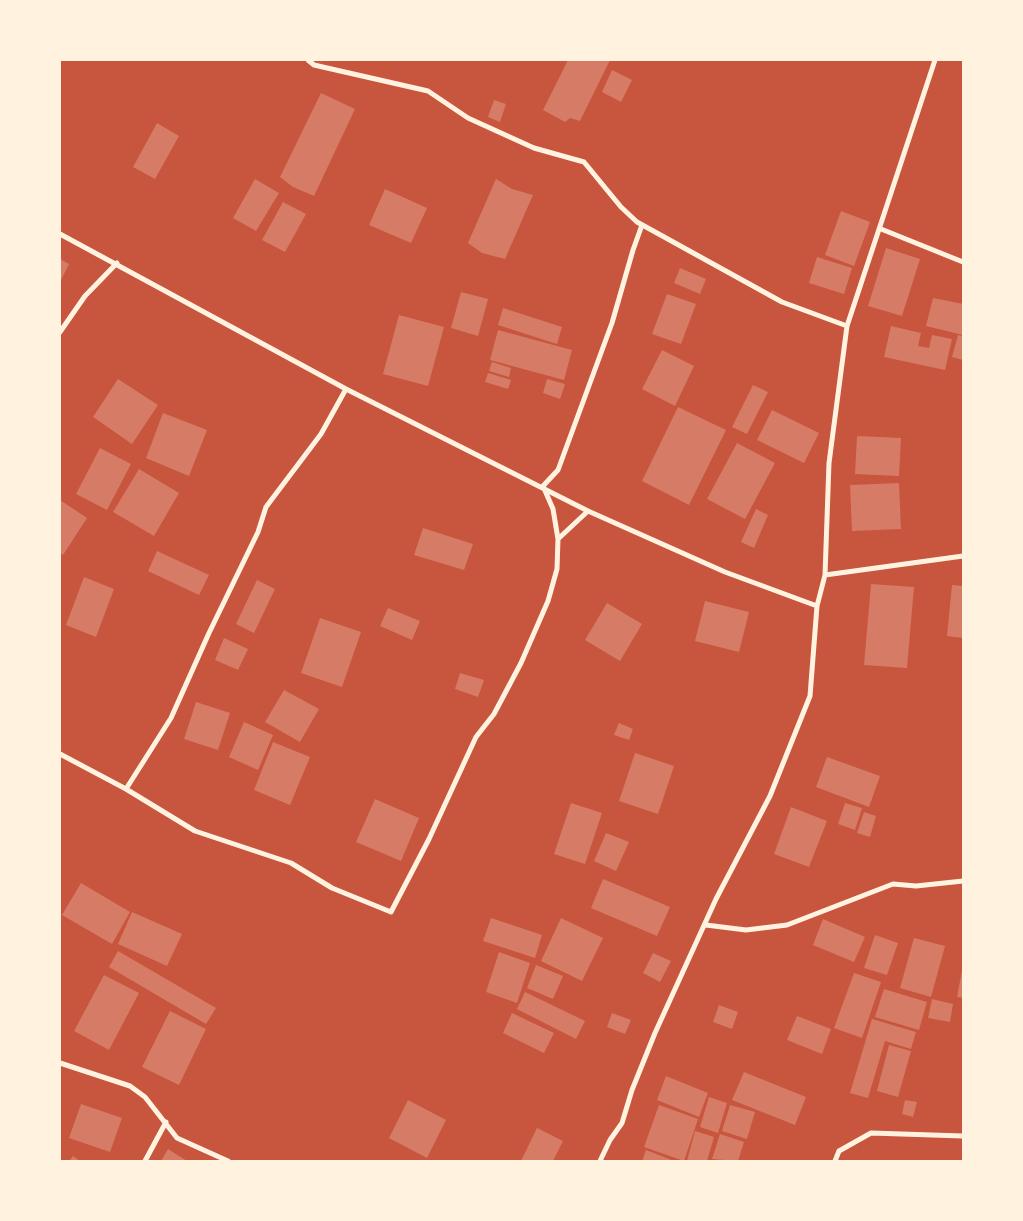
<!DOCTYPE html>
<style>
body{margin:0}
#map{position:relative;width:1023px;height:1221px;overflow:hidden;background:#c8553d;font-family:"Open Sans",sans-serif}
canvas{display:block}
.frame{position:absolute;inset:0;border:61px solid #fff3e0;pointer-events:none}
</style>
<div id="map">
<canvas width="1023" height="1221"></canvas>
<div class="frame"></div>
</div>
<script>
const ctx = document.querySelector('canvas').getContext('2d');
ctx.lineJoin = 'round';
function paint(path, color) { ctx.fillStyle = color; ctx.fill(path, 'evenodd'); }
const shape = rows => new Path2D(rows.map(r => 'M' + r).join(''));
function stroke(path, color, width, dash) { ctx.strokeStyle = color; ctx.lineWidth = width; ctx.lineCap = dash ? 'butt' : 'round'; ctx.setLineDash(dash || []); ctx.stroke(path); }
paint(shape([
 [568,60,610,60,580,121,570,118,565,122,543,110],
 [612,70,632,80,621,102,602,92],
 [321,93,355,109,314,196,293,187,280,177],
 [494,100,506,104,500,122,488,117],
 [157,123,179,136,155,179,133,167],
 [255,179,279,193,256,231,233,218],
 [496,179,512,189,533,195,505,259,482,253,468,243],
 [385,189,427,208,411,243,369,225],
 [283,202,306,214,285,252,262,240],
 [841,211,870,222,854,266,825,255],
 [886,248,920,259,902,316,868,306],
 [817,257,852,268,844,294,809,283],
 [60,259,69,264,60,282],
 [680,268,706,279,700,294,674,283],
 [461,292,488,299,478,336,451,328],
 [667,294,696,304,681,344,652,334],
 [933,298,963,304,963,335,926,326],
 [503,308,562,327,557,344,498,325],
 [399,315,444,327,428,386,383,374],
 [891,326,921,333,918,346,929,348,932,335,952,339,945,370,884,357],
 [498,330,572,350,564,380,490,360],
 [958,335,963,336,963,360,952,357],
 [662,350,694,366,675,406,642,389],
 [492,362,511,368,509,377,489,371],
 [488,373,511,380,508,389,485,382],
 [118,379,158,405,132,444,93,417],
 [547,379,565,384,560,399,543,393],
 [753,385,768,392,747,434,732,427],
 [678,407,726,430,689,505,642,481],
 [772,410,819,433,804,463,757,440],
 [163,413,207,430,189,476,146,458],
 [857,436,901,438,899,476,855,474],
 [737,443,775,463,745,519,707,499],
 [100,448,131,464,107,510,76,494],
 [139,469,179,493,154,536,113,512],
 [899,483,901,529,852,531,850,485],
 [60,500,87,518,63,555,60,553],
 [756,509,768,515,754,548,741,542],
 [423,528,473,544,464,570,414,555],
 [157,551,209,575,199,595,148,571],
 [84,577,114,589,96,637,66,625],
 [257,580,275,589,254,633,236,624],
 [871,584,914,587,907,668,864,665],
 [952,585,963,586,963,638,947,636],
 [705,601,749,612,739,652,695,641],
 [607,603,642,624,620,661,585,640],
 [388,608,420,621,412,640,380,626],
 [320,618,361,632,342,687,301,673],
 [224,638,248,649,238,670,215,660],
 [460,673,484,680,478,697,455,689],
 [284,690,319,709,300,742,265,722],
 [196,702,230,713,218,750,184,739],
 [244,722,273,735,258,770,229,757],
 [619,723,633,729,629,740,614,735],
 [273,742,310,757,290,805,254,790],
 [635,753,674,766,658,814,619,801],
 [827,757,880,776,869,807,816,787],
 [375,799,419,818,401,861,356,842],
 [571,803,602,813,585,864,554,854],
 [845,803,862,808,855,830,838,824],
 [791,807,827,821,809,867,774,854],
 [864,812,876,816,870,837,857,833],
 [606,833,629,842,616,871,594,861],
 [603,879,670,907,657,936,591,908],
 [81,883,130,912,112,944,62,915],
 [132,912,182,934,167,966,118,944],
 [491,918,542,935,535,958,483,941],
 [561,918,603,938,582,981,541,961],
 [823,919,865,937,854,962,813,945],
 [875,935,898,943,887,975,864,968],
 [914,938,945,946,931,997,900,988],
 [118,951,216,1008,206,1024,109,967],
 [499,952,530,963,517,1003,486,992],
 [653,953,671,961,660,982,643,973],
 [536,965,563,976,553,999,527,988],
 [962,971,963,971,963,998,957,997],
 [854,973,881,982,862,1038,834,1028],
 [104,975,139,993,109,1050,74,1031],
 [884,989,927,1002,919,1030,875,1017],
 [525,992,585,1021,576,1039,517,1009],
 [932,999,953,1004,950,1022,928,1018],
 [719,1005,738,1012,732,1029,713,1022],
 [170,1011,206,1029,179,1085,142,1067],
 [512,1013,554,1033,544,1053,503,1033],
 [612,1013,631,1020,625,1034,607,1027],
 [797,1016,831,1029,822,1054,787,1040],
 [872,1019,916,1032,911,1049,885,1041,868,1098,850,1093],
 [889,1045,911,1051,898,1097,877,1091],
 [744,1072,806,1097,795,1125,732,1100],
 [666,1076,708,1093,699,1117,657,1100],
 [709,1097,727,1103,718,1133,700,1127],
 [408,1100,446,1120,427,1158,389,1138],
 [905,1100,917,1102,913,1117,902,1114],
 [81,1104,122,1118,110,1152,69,1138],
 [659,1105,698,1119,684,1161,644,1147],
 [730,1105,755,1112,747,1139,722,1131],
 [537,1128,563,1141,553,1161,521,1161],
 [695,1131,714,1137,707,1161,687,1161],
 [720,1134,744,1142,738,1161,712,1159],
 [168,1149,187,1161,161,1161],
 [646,1150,674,1161,642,1161],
 [73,1156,80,1161,69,1161]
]), '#d67c66');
stroke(shape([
 [308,60,314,65,428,91,468,118,534,148,584,162,621,207,637,222,782,302,847,326],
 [881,229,963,262],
 [60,234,346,389,588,511,725,572,817,606],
 [60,332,85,296,117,263],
 [558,539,588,511],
 [825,575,963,556],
 [60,754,126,789,195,831,291,863,332,888,391,912,429,839,476,737,494,714,521,663,548,601,557,569,558,539,553,509,543,486,558,470,612,323,633,250,642,225],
 [126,789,171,718,209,633,258,532,266,507,321,434,346,389],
 [706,925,746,930,787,925,893,884,916,886,963,881],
 [60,1063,130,1086,145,1097,177,1138,228,1161],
 [145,1161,166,1122],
 [600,1161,610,1140,622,1123,632,1090,655,1033,716,899,770,796,810,696,817,606,825,575,829,463,847,326,935,60],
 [835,1161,839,1151,871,1133,963,1136]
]), '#fff3e0', 5);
</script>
